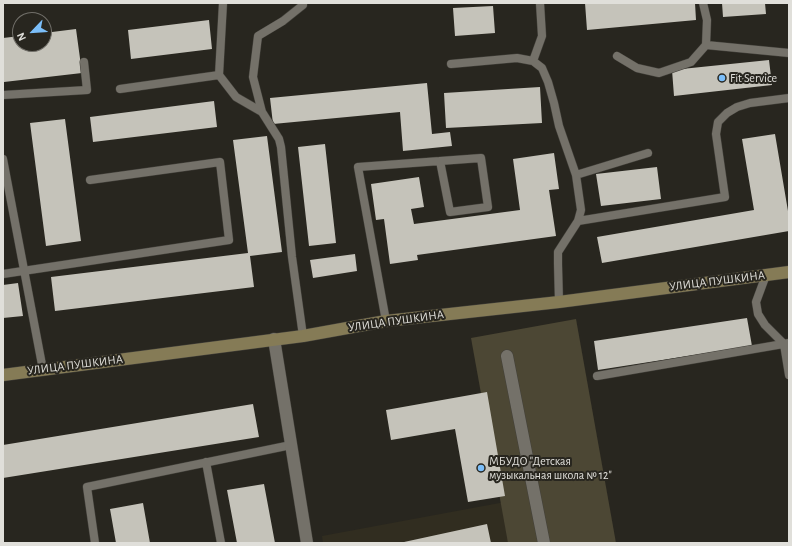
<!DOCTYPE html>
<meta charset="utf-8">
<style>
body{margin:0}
#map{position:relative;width:792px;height:546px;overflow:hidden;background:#28261f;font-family:"Alegreya Sans",sans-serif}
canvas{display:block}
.frame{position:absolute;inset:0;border:4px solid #e0dfda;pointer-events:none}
.north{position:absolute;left:12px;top:12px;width:40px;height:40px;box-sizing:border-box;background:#28261f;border:1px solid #72706a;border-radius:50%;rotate:245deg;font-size:11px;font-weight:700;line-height:16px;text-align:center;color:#e0dfda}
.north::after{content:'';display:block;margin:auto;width:14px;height:18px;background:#7bbef9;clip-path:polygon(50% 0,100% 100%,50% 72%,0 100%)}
</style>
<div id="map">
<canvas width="792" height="546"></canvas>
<div class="frame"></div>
<div class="north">N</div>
</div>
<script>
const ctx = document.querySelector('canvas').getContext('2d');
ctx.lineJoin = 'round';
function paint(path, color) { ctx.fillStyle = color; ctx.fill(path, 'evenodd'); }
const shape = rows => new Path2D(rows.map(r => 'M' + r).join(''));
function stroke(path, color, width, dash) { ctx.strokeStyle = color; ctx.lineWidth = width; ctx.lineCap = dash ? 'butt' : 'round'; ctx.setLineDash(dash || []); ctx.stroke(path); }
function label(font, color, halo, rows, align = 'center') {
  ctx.font = font + ' "Alegreya Sans",sans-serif'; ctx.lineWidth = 4; ctx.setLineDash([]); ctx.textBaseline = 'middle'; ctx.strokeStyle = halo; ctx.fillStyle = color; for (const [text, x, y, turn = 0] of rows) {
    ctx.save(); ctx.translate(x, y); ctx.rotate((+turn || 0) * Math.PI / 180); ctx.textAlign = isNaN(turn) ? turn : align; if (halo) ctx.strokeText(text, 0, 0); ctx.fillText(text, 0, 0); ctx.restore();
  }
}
paint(shape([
 [505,502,513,543,323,543,322,536]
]), '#312d20');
paint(shape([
 [576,319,616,543,508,543,471,338]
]), '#4c4734');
paint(shape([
 [585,3,695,3,696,20,587,30],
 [722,3,765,3,766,14,723,17],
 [493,6,495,33,455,36,453,8],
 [209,20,212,49,131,59,128,30],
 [76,29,82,73,4,82,3,71,3,38,20,36,20,44,44,44,44,33],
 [769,60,772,85,674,96,672,70],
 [427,83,432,134,450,132,452,146,403,151,400,112,273,124,270,98],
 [540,87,542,123,446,128,444,93],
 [214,101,217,127,93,142,90,117],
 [65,119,81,241,46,246,30,123],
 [775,134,789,217,789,231,602,263,597,237,754,210,742,139],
 [267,136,282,252,250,256,254,287,55,311,51,277,248,253,233,140],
 [325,144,336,243,309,246,298,147],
 [554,153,559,189,549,190,556,236,417,255,418,260,390,264,384,219,376,220,371,184,419,177,424,207,411,209,414,224,520,210,513,159],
 [657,167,661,199,601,206,596,174],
 [355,254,357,271,313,278,310,260],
 [18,283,23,316,3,318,3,285],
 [747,318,752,346,598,370,594,341],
 [487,392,505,496,468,502,455,429,391,440,386,410],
 [253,404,259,437,3,478,3,445],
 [264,484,275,543,237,543,227,490],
 [143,503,150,543,116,543,110,509],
 [487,524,491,543,404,543,404,542]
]), '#c5c3ba');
const lane = shape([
 [223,3,219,75,236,97,262,112],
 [703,3,707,20,706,45,789,53],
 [617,56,637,68,659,73,691,62,706,45],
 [533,61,542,36,540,3],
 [451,64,517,58,533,61,542,68,548,82,554,103,559,126,576,175,581,210,578,221,558,252,558,264,559,302],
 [120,89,219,75],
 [3,95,87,90,84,62],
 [3,159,43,370],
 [576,175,648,153],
 [578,221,725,197,716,134,718,122,727,113,737,107,750,103,789,98],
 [3,274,229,240,220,162,90,180],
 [766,275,756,302,758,314,765,325,784,344,789,375],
 [386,321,358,167,481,158,488,207,450,212,440,161],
 [303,336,292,257,281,147,279,139,262,112,253,77,258,36,283,21,303,5,303,3],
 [597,376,789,343],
 [206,462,221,543],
 [95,543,87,487,291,445]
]);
const street = shape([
 [274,339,307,543],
 [507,356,544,543]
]);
const secondary = shape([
 [3,375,303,336,386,321,559,302,789,272]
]);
stroke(lane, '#43413b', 9);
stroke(street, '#43413b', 13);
stroke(secondary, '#43413b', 13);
stroke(lane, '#747169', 8);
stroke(street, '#747169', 12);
stroke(secondary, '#857b56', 12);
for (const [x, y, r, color] of [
 [722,78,4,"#7bbef9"],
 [481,468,4,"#7bbef9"]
]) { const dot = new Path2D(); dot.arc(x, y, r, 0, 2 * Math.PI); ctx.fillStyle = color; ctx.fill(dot); stroke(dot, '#28261f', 1.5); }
label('12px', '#e0dfda', '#28261f', [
 ["Fit Service",730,78],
 ["МБУДО \"Детская",489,461],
 ["музыкальная школа № 12\"",489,475]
], 'left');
label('12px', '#e0dfda', '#28261f', [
 ["УЛИЦА ПУШКИНА",717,281,-7],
 ["УЛИЦА ПУШКИНА",396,321,-8],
 ["УЛИЦА ПУШКИНА",75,365,-7]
]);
</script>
